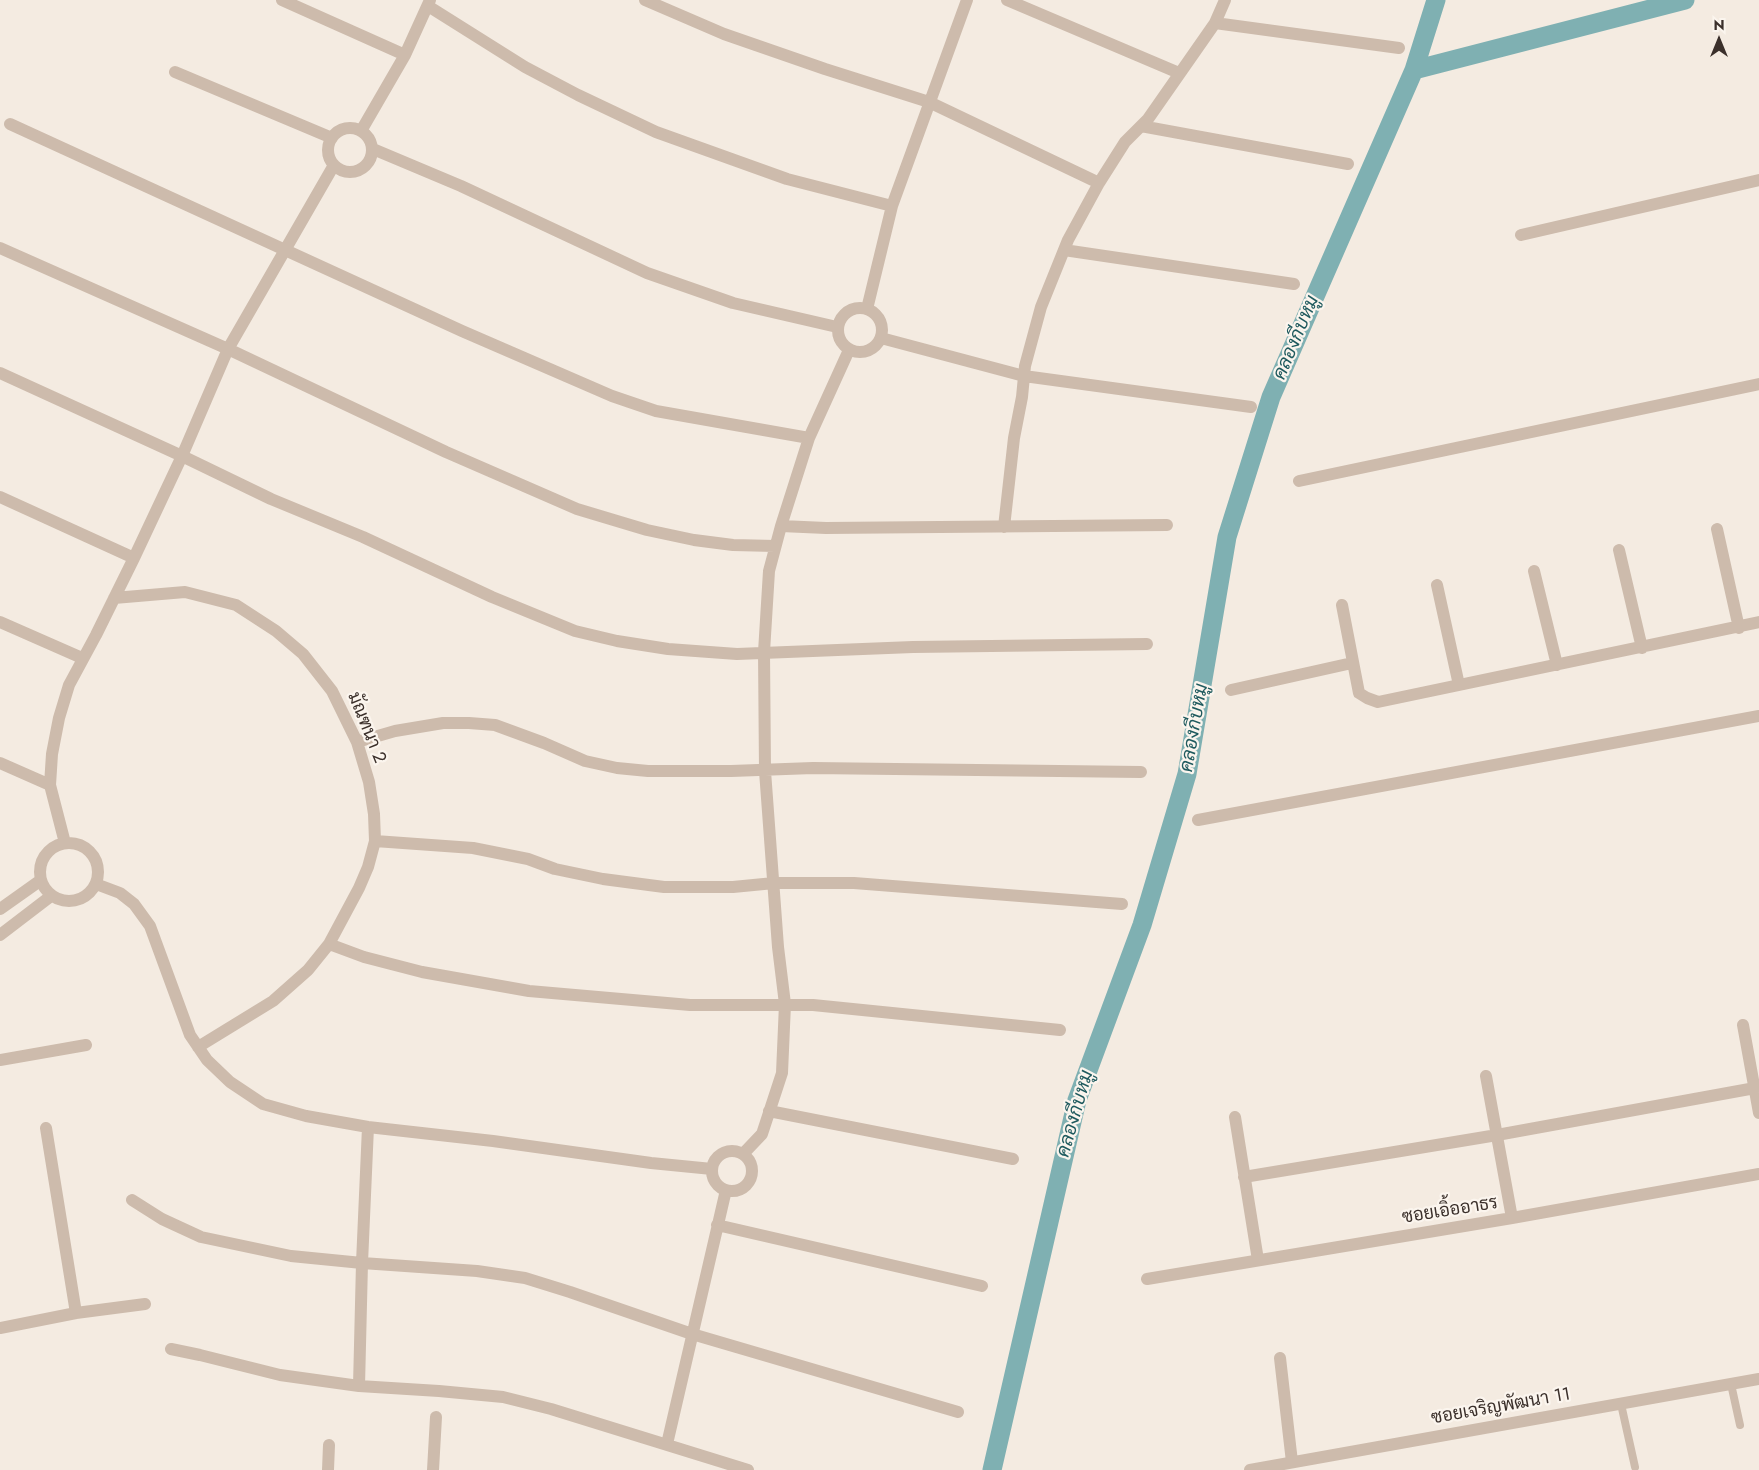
<!DOCTYPE html>
<meta charset="utf-8">
<style>
body{margin:0}
#map{position:relative;width:1759px;height:1470px;overflow:hidden;background:#f4ebe1;font-family:Jost,sans-serif}
canvas{display:block}
.north{position:absolute;left:1694px;top:15px;width:50px;height:50px;-webkit-text-stroke:4px #fbf5ee;paint-order:stroke;rotate:0deg;font-size:14px;font-weight:700;line-height:20px;text-align:center;color:#3b302b}
.north::after{content:'';display:block;margin:auto;width:18px;height:22px;background:#3b302b;clip-path:polygon(50% 0,100% 100%,50% 72%,0 100%)}
</style>
<div id="map">
<canvas width="1759" height="1470"></canvas>
<div class="north">N</div>
</div>
<script>
const ctx = document.querySelector('canvas').getContext('2d');
ctx.lineJoin = 'round';
const shape = rows => new Path2D(rows.map(r => 'M' + r).join(''));
function stroke(path, color, width, dash) { ctx.strokeStyle = color; ctx.lineWidth = width; ctx.lineCap = dash ? 'butt' : 'round'; ctx.setLineDash(dash || []); ctx.stroke(path); }
function label(font, color, halo, rows, align = 'center') {
  ctx.font = font + ' Jost,Sarabun,sans-serif'; ctx.lineWidth = 4.5; ctx.setLineDash([]); ctx.textBaseline = 'middle'; ctx.strokeStyle = halo; ctx.fillStyle = color; for (const [text, x, y, turn = 0] of rows) {
    ctx.save(); ctx.translate(x, y); ctx.rotate((+turn || 0) * Math.PI / 180); ctx.textAlign = isNaN(turn) ? turn : align; if (halo) ctx.strokeText(text, 0, 0); ctx.fillText(text, 0, 0); ctx.restore();
  }
}
stroke(shape([
 [1414,70,1685,0],
 [992,1470,1077,1100,1142,925,1187,774,1227,537,1271,397,1414,70,1436,0]
]), '#7fb0b2', 19);
stroke(shape([
 [1731,1384,1740,1425],
 [1621,1404,1635,1467]
]), '#cdbbac', 8);
stroke(shape([
 [282,0,405,55],
 [645,0,724,34,825,69,929,102,1099,183],
 [1007,0,1179,73],
 [428,6,525,67,578,95,656,132,787,179,892,206],
 [1215,23,1399,48],
 [175,72,332,138],
 [10,124,462,331,612,396,656,411,809,438],
 [1141,126,1348,164],
 '328 150a22 22 0 1 1 44 0a22 22 0 1 1-44 0Z',
 [361,131,405,55,430,0],
 [373,149,461,186,647,273,733,303,837,327],
 [1521,235,1759,180],
 [0,248,228,349,446,452,577,509,647,530,694,540,733,545,775,546],
 [1064,250,1294,284],
 '838 330a22 22 0 1 1 44 0a22 22 0 1 1-44 0Z',
 [867,309,892,206,967,0],
 [881,338,1024,376,1251,407],
 [0,373,182,456,271,499,363,537,492,597,575,631,617,641,668,649,737,654,913,647,1147,644],
 [1299,481,1759,384],
 [0,497,134,558],
 [781,526,826,528,1167,525],
 [1004,527,1014,438,1022,397,1025,366,1041,307,1068,240,1099,183,1125,142,1148,119,1215,23,1225,0],
 [1717,529,1739,628],
 [1619,550,1642,648],
 [1534,571,1557,665],
 [1437,585,1459,685],
 [114,598,185,592,236,605,276,631,303,654,332,691,357,742,369,782,374,814,375,841,368,867,359,888,329,944,308,970,273,1001,198,1047],
 [1342,605,1359,693,1367,698,1378,702,1759,622],
 [0,622,82,658],
 [1231,690,1352,663],
 [357,742,395,731,443,723,469,723,495,725,544,743,585,761,617,768,648,771,731,771,813,768,1141,772],
 [0,763,50,785],
 [1198,820,1759,716],
 [375,841,473,848,528,859,555,869,603,879,664,887,733,887,774,883,854,883,1122,904],
 '40 872a29 29 0 1 1 58 0a29 29 0 1 1-58 0Z',
 [65,843,50,785,52,754,59,718,69,685,96,635,134,558,182,456,228,349,334,165],
 [96,884,120,893,134,904,150,926,190,1035,207,1060,230,1082,263,1104,306,1116,368,1127,493,1141,651,1163,712,1169],
 [0,909,41,880],
 [0,935,51,896],
 [329,944,364,957,422,972,529,991,690,1005,813,1005,1060,1030],
 [1743,1025,1759,1113],
 [0,1060,86,1045],
 [1486,1076,1512,1218],
 [769,1111,1013,1159],
 [1235,1117,1258,1260],
 [46,1128,76,1313],
 '712 1171a20 20 0 1 1 40 0a20 20 0 1 1-40 0Z',
 [743,1154,762,1134,782,1073,785,1004,778,947,765,771,764,652,769,571,781,526,809,438,849,350],
 [1244,1177,1497,1135,1755,1088],
 [132,1200,162,1219,201,1237,291,1256,362,1263,477,1271,525,1278,570,1292,692,1334,958,1412],
 [717,1225,982,1286],
 [1147,1279,1512,1218,1759,1174],
 [0,1328,76,1313,145,1304],
 [171,1349,200,1355,280,1375,359,1386,439,1391,503,1397,551,1409,748,1470],
 [1280,1358,1292,1462],
 [359,1386,362,1263,368,1127],
 [667,1444,726,1190],
 [328,1470,329,1445],
 [433,1470,436,1417],
 [1250,1470,1759,1379]
]), '#cdbbac', 12);
label('18px', '#3b302b', '#fbf5ee', [
 ["มัณฑนา 2",366,728,68],
 ["ซอยเอิ้ออาธร",1450,1211,-9],
 ["ซอยเจริญพัฒนา 11",1501,1407,-10]
]);
label('italic 19px', '#1f5a5e', '#fbf5ee', [
 ["คลองกีบหมู",1297,338,-67],
 ["คลองกีบหมู",1195,728,-80],
 ["คลองกีบหมู",1076,1114,-74]
]);
</script>
